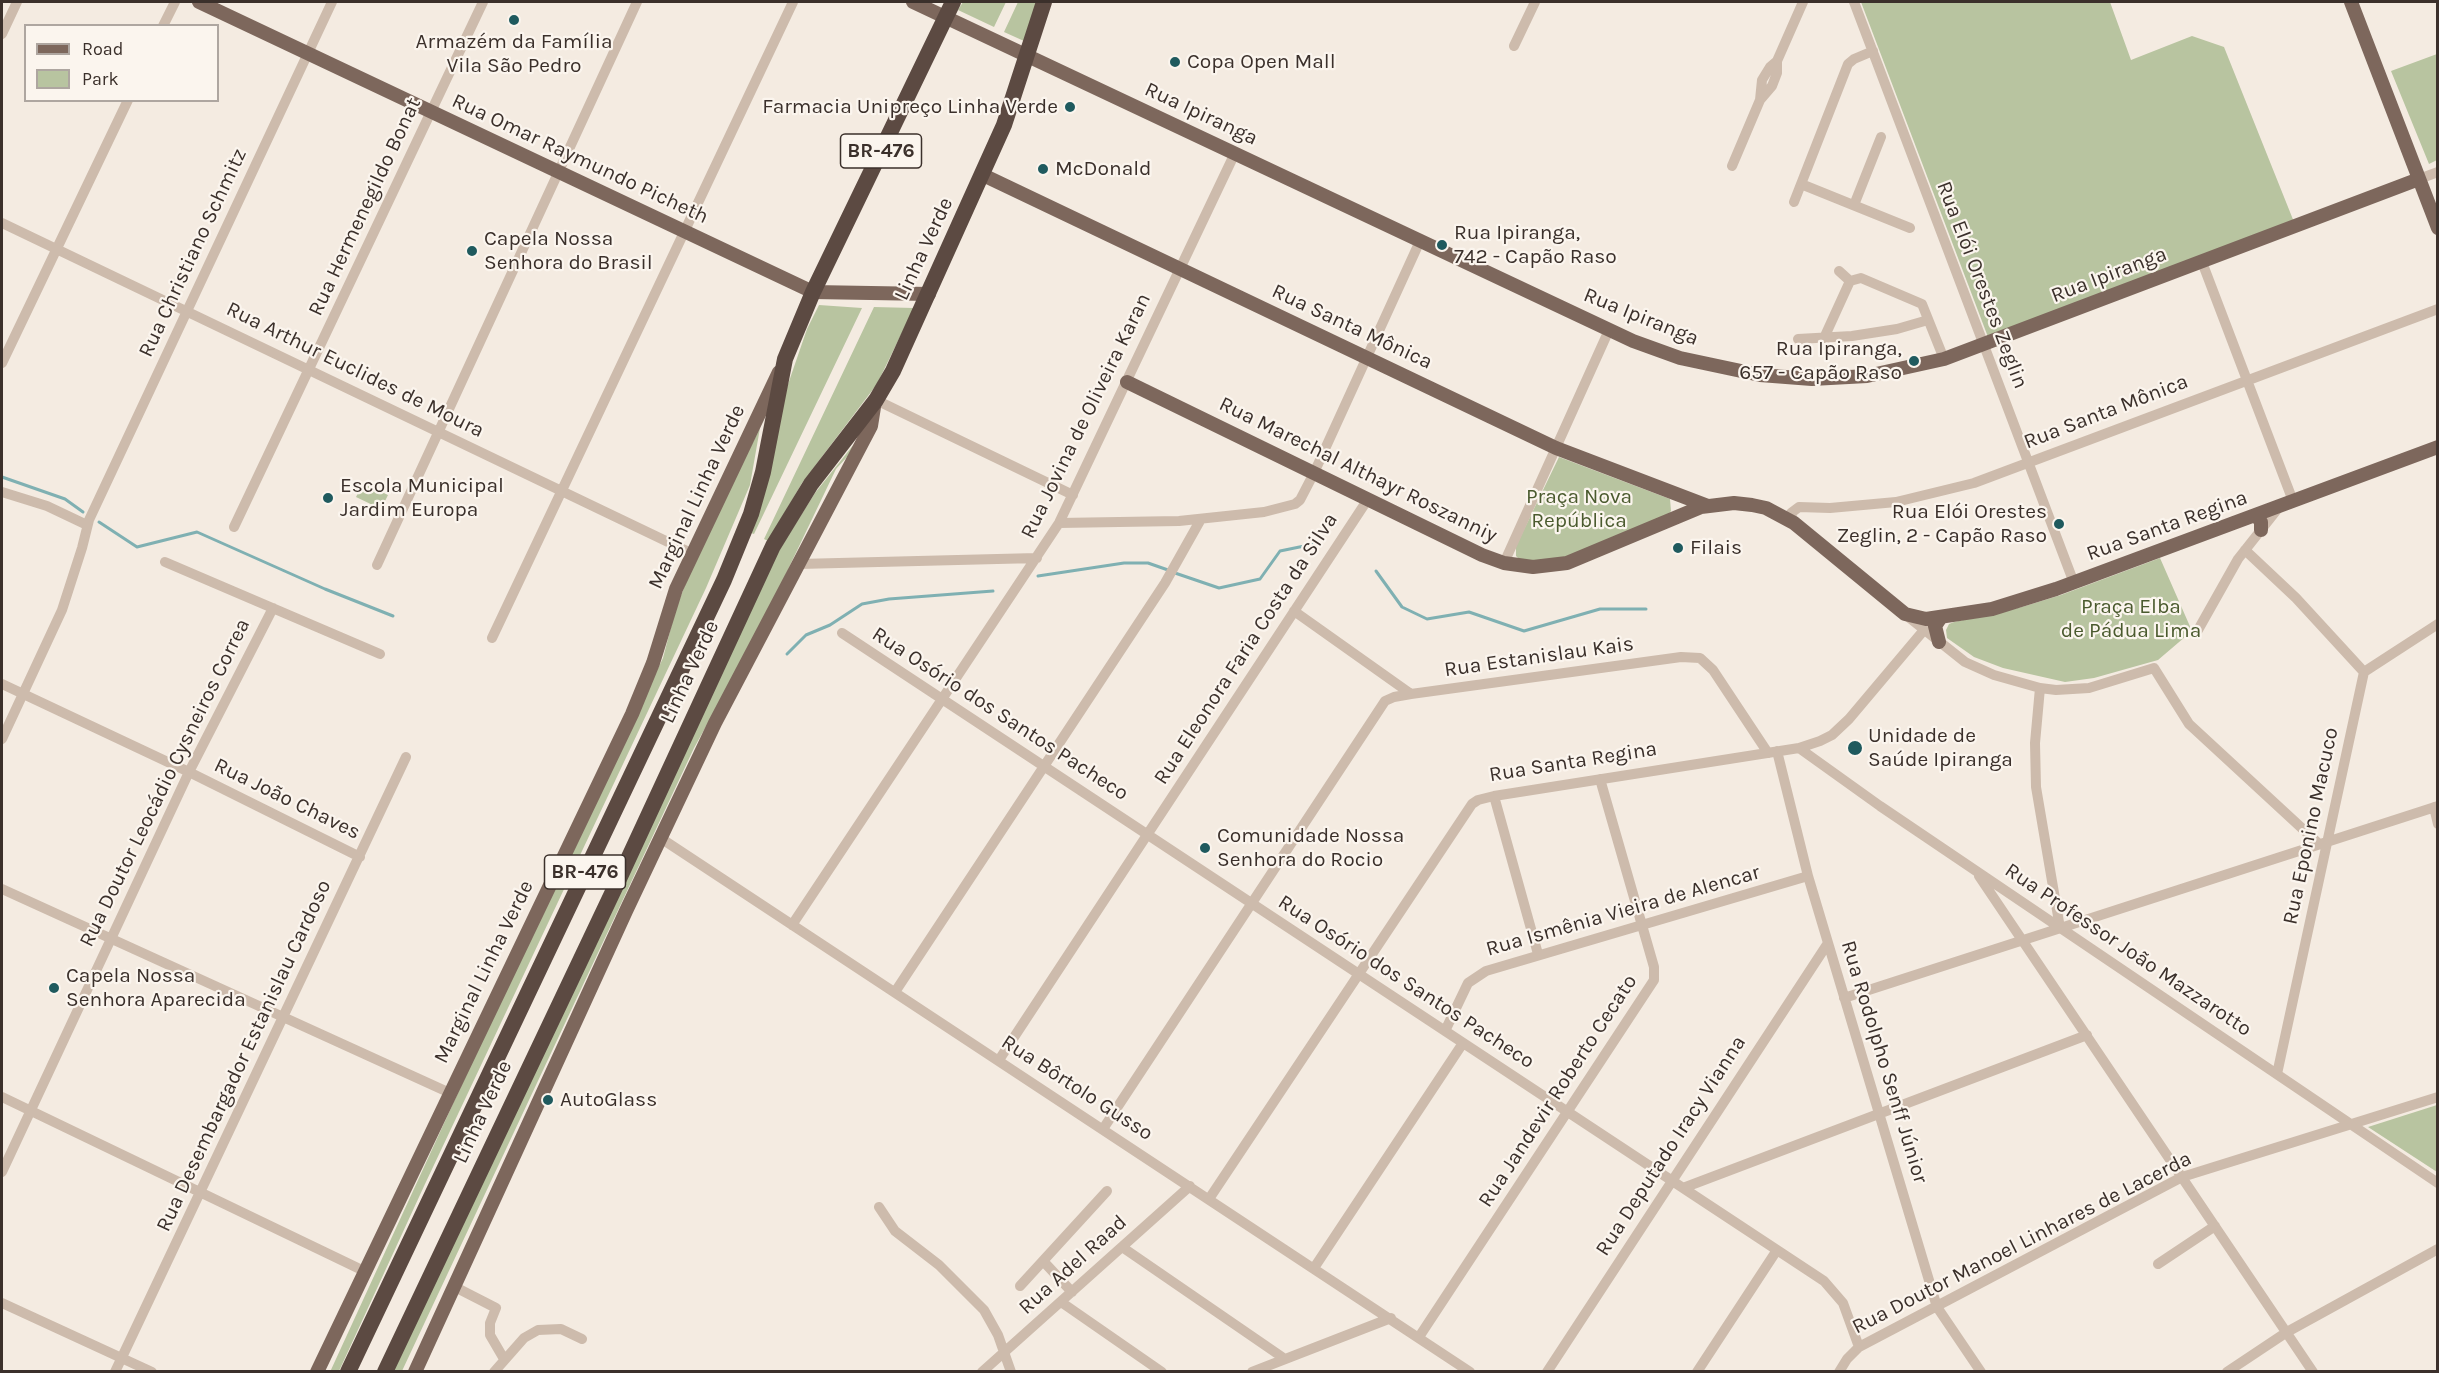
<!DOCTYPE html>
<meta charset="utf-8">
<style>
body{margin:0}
#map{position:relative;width:2439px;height:1373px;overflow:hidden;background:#f4ebe1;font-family:Karla,sans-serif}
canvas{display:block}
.frame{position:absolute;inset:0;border:3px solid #3b302b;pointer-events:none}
.legend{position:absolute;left:24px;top:24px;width:195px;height:78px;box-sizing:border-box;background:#fbf5ee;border:2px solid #aea6a0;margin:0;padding:8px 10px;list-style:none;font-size:18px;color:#3b302b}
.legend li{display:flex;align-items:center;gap:12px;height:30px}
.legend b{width:30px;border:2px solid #aea6a0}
</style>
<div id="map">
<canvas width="2439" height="1373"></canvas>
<div class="frame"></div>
<ul class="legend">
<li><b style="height:8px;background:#7d675c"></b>Road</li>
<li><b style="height:16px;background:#b8c4a0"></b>Park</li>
</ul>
</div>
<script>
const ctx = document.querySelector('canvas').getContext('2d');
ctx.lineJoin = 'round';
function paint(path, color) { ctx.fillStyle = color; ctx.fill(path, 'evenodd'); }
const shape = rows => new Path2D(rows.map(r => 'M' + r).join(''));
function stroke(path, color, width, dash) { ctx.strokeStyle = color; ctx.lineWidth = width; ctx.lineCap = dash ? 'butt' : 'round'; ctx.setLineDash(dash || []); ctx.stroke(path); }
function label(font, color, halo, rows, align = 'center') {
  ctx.font = font + ' Karla,sans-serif'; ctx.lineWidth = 4.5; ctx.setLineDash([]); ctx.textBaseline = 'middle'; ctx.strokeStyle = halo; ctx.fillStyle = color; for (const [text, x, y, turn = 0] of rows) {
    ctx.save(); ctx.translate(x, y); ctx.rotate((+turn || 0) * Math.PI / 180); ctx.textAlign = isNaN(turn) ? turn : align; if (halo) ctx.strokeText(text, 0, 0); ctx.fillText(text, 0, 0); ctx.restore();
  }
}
paint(shape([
 [963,2,1006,2,994,27,958,10],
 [1018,2,1037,2,1024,41,1004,32],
 [1861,2,2110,2,2131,60,2192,36,2224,47,2294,222,1988,337],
 [2437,54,2437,160,2429,164,2391,71],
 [819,305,862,308,754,534,751,533,785,393,807,329],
 [874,307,914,308,877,384,802,483,768,541,764,539],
 [760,428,750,485,706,588,425,1184,339,1371,330,1372,518,962,663,658,676,608,699,550],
 [862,434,851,459,847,457,836,469,758,632,694,748,402,1371,391,1372,779,550,815,493],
 [1559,457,1670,499,1671,511,1668,515,1566,557,1537,562,1520,560,1516,556,1516,546],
 [363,483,388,495,381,509,356,497],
 [2160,558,2192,631,2158,660,2094,678,2065,682,2003,668,1974,657,1947,638,1946,630,1949,624,1954,622,2022,607,2061,595],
 [2437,1105,2437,1172,2368,1127]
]), '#b8c4a0');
stroke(shape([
 [2,477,65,499,83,512],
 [99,522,137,547,197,532,325,589,393,616],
 [1376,571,1402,607,1427,619,1469,612,1524,631,1600,609,1646,609],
 [1175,573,1219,588,1260,579,1280,551,1319,543],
 [1038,576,1124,563,1148,563,1168,570],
 [787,654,806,635,830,625,862,604,889,599,993,591]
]), '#7fb0b2', 3);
stroke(shape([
 [1854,2,2074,583],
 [163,26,175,2],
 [2,34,17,2],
 [1514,46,1535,2],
 [1760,100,1762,80,1770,67,1777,61],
 [1732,166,1760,100,1772,86,1777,73,1777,61,1803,2],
 [2419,179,2438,172],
 [1801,184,1910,228],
 [1794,202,1848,64,1854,59,1873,51],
 [1854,205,1881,137],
 [2,223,691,553],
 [2202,262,2293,501],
 [1839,271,1850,281],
 [1824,338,1850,281,1861,278,1922,304,1944,359],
 [1798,339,1852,336,1897,329,1928,320],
 [2,363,128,100],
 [876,400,1073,495],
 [2,492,47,506,87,525],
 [1793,522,1791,513,1799,507,1830,508,1896,502,1974,483,2438,309],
 [1059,523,1179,521,1264,512,1295,504,1300,500,1314,473,1420,241],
 [234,527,483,2],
 [2245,550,2296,598,2364,672],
 [165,562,380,654],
 [1504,563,1609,330],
 [799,564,1037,558],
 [377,565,637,2],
 [1294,611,1411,694,1681,657,1700,658,1713,670,1768,753],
 [1906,615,1965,662,1994,675,2040,688,2056,690,2089,688,2154,668,2189,724,2319,844],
 [2198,630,2238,559,2280,506],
 [842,633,1824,1281,1843,1303,1859,1347],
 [492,638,793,2],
 [2,684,189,772,360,857],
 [2040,688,2035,743,2036,787,2060,928],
 [2,739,62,610,82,548,89,520,332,2],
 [1799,748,1880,806,2438,1183],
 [1777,751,1808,876,1937,1307,1981,1372],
 [1494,796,1538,954],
 [2434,807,2438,824],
 [662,839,1470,1372],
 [1979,876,2313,1372],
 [2,889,450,1093],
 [792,925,1059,523,1235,153],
 [895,992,1165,583,1201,519],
 [1844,998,2438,806],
 [1445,1031,1468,983,1486,971,1808,876],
 [999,1060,1368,499],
 [2277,1074,2364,672,2438,624],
 [2,1097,364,1271],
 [1103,1129,1385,701,1394,697,1411,694],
 [2,1172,189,772,273,608],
 [1683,1188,2087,1035],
 [1209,1199,1472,804,1478,800,1494,796,1799,748,1820,741,1832,735,1849,719,1924,630],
 [879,1207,895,1231,939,1265,984,1310,998,1335,1011,1372],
 [1122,1247,1285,1359],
 [1044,1262,1072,1292],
 [2158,1264,2215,1226],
 [1314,1268,1463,1043],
 [1020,1286,1107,1191],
 [455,1287,496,1308,490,1323,490,1335,504,1359],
 [1061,1302,1162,1372],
 [2,1303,152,1372],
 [1419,1337,1654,980,1654,967,1600,779],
 [115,1372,406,757],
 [494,1372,524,1338,538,1330,561,1329,582,1339],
 [982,1372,1190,1186],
 [1252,1372,1391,1318],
 [1547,1372,1828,943],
 [1697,1372,1777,1250],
 [1839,1372,1847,1359,1859,1347,2182,1177,2438,1097],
 [2227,1372,2287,1332,2438,1249]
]), '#cdbbac', 10);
stroke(shape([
 [199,2,813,292,929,294],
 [913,2,1633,341,1680,358,1760,375,1812,379,1867,376,1944,359,2419,179],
 [2351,2,2438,228],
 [983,175,1556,448,1708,506],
 [1127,382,1482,555,1504,563,1533,567,1567,563,1701,507,1734,503,1752,505,1766,508,1794,523,1905,614,1926,619,1992,609,2056,589,2438,447],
 [2256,515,2261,522,2261,530],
 [1939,642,1935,626,1941,617],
 [317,1372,632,714,653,663,676,589,779,372],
 [415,1372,626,911,715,723,871,426,875,401]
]), '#7d675c', 14);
stroke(shape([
 [348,1372,724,580,751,514,763,472,785,359,813,292,953,2],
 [385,1372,618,881,773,546,811,484,876,400,893,371,1004,125,1044,2]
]), '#5c4a42', 16);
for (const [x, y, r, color] of [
 [514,20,6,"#1f5a5e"],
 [1175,62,6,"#1f5a5e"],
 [1070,107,6,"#1f5a5e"],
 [1043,169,6,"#1f5a5e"],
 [1442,245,6,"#1f5a5e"],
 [472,251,6,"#1f5a5e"],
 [1914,361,6,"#1f5a5e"],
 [328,498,6,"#1f5a5e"],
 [2059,524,6,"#1f5a5e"],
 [1678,548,6,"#1f5a5e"],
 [1855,748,8,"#1f5a5e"],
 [1205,848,6,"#1f5a5e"],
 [54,988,6,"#1f5a5e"],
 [548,1100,6,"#1f5a5e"]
]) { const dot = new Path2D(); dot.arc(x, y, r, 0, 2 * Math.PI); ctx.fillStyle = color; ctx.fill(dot); stroke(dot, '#fbf5ee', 2); }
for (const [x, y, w] of [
 [881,151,81],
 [585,872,81]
]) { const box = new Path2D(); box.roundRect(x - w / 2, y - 17, w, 34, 4.5); ctx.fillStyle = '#fbf5ee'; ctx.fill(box); stroke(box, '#3b302b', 1.5); }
label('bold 20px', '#3b302b', null, [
 ["BR-476",881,151],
 ["BR-476",585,872]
]);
label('21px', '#3b302b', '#fbf5ee', [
 ["Armazém da Família",514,42,"center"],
 ["Vila São Pedro",514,66,"center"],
 ["Copa Open Mall",1187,62],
 ["Farmacia Unipreço Linha Verde",1058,107,"right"],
 ["McDonald",1055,169],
 ["Rua Ipiranga,",1454,233],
 ["742 - Capão Raso",1454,257],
 ["Capela Nossa",484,239],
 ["Senhora do Brasil",484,263],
 ["Rua Ipiranga,",1902,349,"right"],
 ["657 - Capão Raso",1902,373,"right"],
 ["Escola Municipal",340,486],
 ["Jardim Europa",340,510],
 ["Rua Elói Orestes",2047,512,"right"],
 ["Zeglin, 2 - Capão Raso",2047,536,"right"],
 ["Filais",1690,548],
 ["Unidade de",1868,736],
 ["Saúde Ipiranga",1868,760],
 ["Comunidade Nossa",1217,836],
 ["Senhora do Rocio",1217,860],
 ["Capela Nossa",66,976],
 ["Senhora Aparecida",66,1000],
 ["AutoGlass",560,1100]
], 'left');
label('21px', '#3b302b', '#fbf5ee', [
 ["Rua Ipiranga",1201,114,25],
 ["Rua Omar Raymundo Picheth",580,159,25],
 ["Rua Hermenegildo Bonat",365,207,-65],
 ["Linha Verde",924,249,-65],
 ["Rua Christiano Schmitz",193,253,-65],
 ["Rua Ipiranga",2109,275,-21],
 ["Rua Elói Orestes Zeglin",1982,285,69],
 ["Rua Ipiranga",1641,317,22],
 ["Rua Santa Mônica",1352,327,25],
 ["Rua Arthur Euclides de Moura",355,370,26],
 ["Rua Santa Mônica",2106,412,-21],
 ["Rua Jovina de Oliveira Karan",1086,416,-64],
 ["Rua Marechal Althayr Roszanniy",1358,470,26],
 ["Marginal Linha Verde",697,497,-65],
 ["Rua Santa Regina",2167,526,-20],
 ["Rua Eleonora Faria Costa da Silva",1246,649,-57],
 ["Rua Estanislau Kais",1539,657,-8],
 ["Linha Verde",690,672,-65],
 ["Rua Osório dos Santos Pacheco",1000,714,33],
 ["Rua Santa Regina",1573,762,-9],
 ["Rua Doutor Leocádio Cysneiros Correa",165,783,-64],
 ["Rua João Chaves",287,799,26],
 ["Rua Eponino Macuco",2311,826,-78],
 ["Rua Ismênia Vieira de Alencar",1623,911,-16],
 ["Rua Professor João Mazzarotto",2128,950,34],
 ["Marginal Linha Verde",484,972,-64],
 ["Rua Osório dos Santos Pacheco",1406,982,33],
 ["Rua Desembargador Estanislau Cardoso",244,1056,-65],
 ["Rua Rodolpho Senff Júnior",1884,1062,73],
 ["Rua Bôrtolo Gusso",1077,1088,33],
 ["Rua Jandevir Roberto Cecato",1558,1091,-57],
 ["Linha Verde",483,1112,-65],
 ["Rua Deputado Iracy Vianna",1671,1146,-57],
 ["Rua Doutor Manoel Linhares de Lacerda",2022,1243,-27],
 ["Rua Adel Raad",1073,1265,-42]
]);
label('21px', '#4a5a2e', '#fbf5ee', [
 ["Praça Nova",1579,497],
 ["República",1579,521],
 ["Praça Elba",2131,607],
 ["de Pádua Lima",2131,631]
]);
</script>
